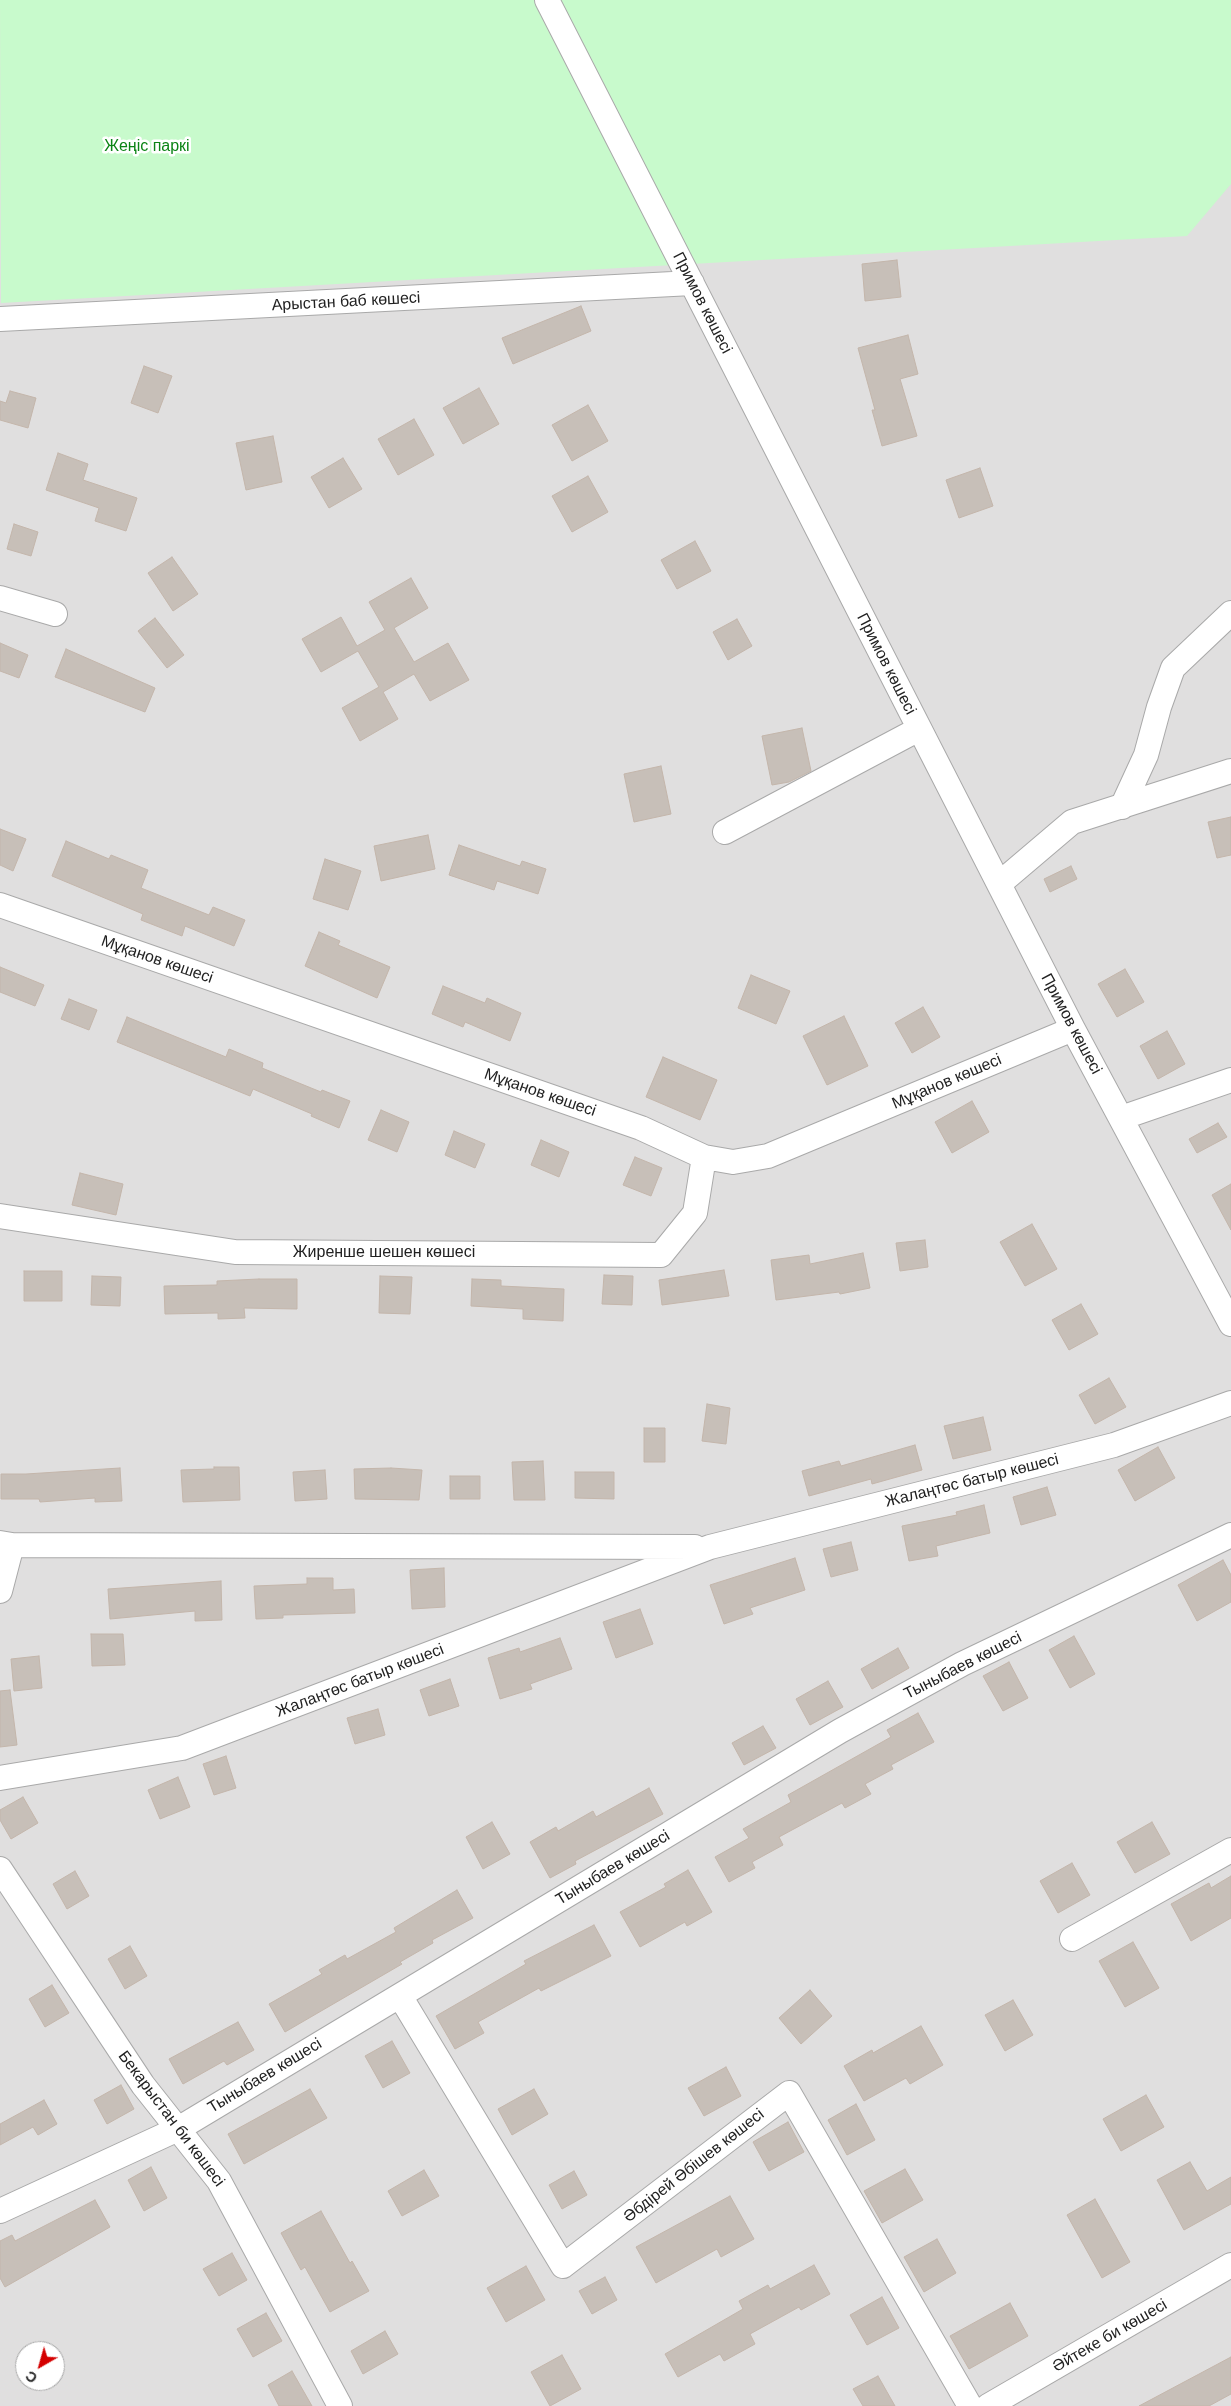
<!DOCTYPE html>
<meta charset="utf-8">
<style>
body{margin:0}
#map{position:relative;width:1231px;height:2406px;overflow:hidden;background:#f2efe9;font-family:Arial,sans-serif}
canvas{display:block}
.north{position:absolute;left:15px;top:2341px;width:50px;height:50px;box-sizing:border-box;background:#fff;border:1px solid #a7a7a7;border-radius:50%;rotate:218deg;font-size:14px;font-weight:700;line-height:20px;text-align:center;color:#222}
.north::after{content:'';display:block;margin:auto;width:18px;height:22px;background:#d40000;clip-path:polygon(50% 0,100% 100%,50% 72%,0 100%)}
</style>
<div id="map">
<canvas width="1231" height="2406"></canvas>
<div class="north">С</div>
</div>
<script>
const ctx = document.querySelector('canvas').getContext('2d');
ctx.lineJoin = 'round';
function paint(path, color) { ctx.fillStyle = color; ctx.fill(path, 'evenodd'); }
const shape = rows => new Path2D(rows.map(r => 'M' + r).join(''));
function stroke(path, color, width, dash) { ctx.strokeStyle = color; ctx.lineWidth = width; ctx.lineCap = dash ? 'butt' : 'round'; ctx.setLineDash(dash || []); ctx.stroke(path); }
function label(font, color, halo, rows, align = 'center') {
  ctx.font = font + ' Arial,sans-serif'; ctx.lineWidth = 5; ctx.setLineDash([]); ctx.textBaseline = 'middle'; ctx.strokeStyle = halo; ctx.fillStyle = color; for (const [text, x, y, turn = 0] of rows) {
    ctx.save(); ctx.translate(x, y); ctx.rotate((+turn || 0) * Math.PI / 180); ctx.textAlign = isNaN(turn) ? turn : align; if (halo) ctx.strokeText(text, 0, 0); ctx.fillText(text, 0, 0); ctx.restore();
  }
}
paint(shape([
 [0,0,1231,0,1231,2406,0,2406],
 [25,2351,55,2351,55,2381,25,2381]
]), '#e0dfdf');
paint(shape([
 [0,0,1231,0,1231,184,1187,236,1,303]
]), '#c8facc');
const building = shape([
 [897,260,901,297,865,301,862,264,897,260],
 [581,306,591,331,513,364,502,338,581,306],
 [908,335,918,374,900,379,917,436,882,446,872,410,875,410,858,348,908,335],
 [144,366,172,376,158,413,131,403,144,366],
 [479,388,499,424,463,444,443,408,479,388],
 [10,391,36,398,28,428,0,420,0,401,6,403,10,391],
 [588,405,608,441,572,461,552,425,588,405],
 [414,419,434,455,398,475,378,439,414,419],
 [273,436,282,482,246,490,236,443,273,436],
 [58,453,88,464,83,480,137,498,126,531,95,521,99,508,46,490,58,453],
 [343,458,362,489,329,508,311,477,343,458],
 [980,468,993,506,959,518,946,480,980,468],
 [588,476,608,512,572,532,552,496,588,476],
 [14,524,38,532,31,556,7,549,14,524],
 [695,541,711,571,677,589,661,560,695,541],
 [172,557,198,594,173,611,148,573,172,557],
 [411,578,428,608,394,628,414,662,448,643,469,680,430,701,414,674,383,692,398,719,360,741,342,708,379,687,358,651,321,672,302,639,341,617,357,646,385,630,369,602,411,578],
 [155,618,184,655,167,668,138,631,155,618],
 [737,619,752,646,728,660,713,632,737,619],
 [0,643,28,655,19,678,0,671,0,643],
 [66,649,155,688,145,712,55,677,66,649],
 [802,728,811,771,789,782,772,785,762,736,802,728],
 [661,766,671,814,634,822,624,774,661,766],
 [1231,817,1231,855,1217,858,1208,822,1231,817],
 [0,829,26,839,13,871,0,865,0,829],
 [428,835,435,869,381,881,374,846,428,835],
 [66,841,109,859,111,855,148,870,141,888,209,915,213,907,245,920,234,946,185,926,182,936,141,920,143,914,52,876,66,841],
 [459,845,520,866,522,861,546,869,538,894,497,881,494,890,449,875,459,845],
 [325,859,361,871,348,910,313,899,325,859],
 [1071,866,1077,879,1050,892,1044,879,1071,866],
 [319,932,340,941,338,945,390,967,377,998,305,966,319,932],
 [0,967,44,985,35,1006,0,992,0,967],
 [1125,969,1144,1002,1117,1017,1098,984,1125,969],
 [751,975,790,991,776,1024,738,1008,751,975],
 [443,986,485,1003,487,998,521,1013,510,1041,465,1022,463,1027,432,1014,443,986],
 [69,999,97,1010,89,1030,61,1019,69,999],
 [923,1007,940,1037,912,1053,895,1023,923,1007],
 [844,1016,868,1066,827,1085,803,1036,844,1016],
 [127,1017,226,1057,229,1049,263,1063,262,1068,321,1092,322,1090,350,1101,339,1128,311,1116,312,1114,253,1089,250,1096,117,1042,127,1017],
 [1167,1031,1185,1064,1158,1079,1140,1046,1167,1031],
 [663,1057,717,1080,700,1120,646,1097,663,1057],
 [972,1101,989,1132,952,1153,935,1122,972,1101],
 [381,1110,409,1122,397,1152,368,1140,381,1110],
 [1218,1123,1227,1137,1197,1153,1189,1139,1218,1123],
 [454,1131,485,1144,475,1168,445,1155,454,1131],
 [541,1140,569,1152,559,1177,531,1165,541,1140],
 [635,1157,662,1168,651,1196,623,1185,635,1157],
 [80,1173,123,1184,116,1215,72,1205,80,1173],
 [1231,1184,1231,1230,1212,1195,1231,1184],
 [1032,1224,1057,1269,1025,1286,1000,1242,1032,1224],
 [925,1240,928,1267,900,1271,896,1243,925,1240],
 [863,1253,870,1288,840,1294,839,1292,776,1300,771,1260,809,1255,810,1264,863,1253],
 [724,1270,729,1296,662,1305,659,1280,724,1270],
 [24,1271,62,1271,62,1301,24,1301,24,1271],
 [604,1275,633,1276,632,1305,602,1304,604,1275],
 [92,1276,121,1277,120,1306,91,1305,92,1276],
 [380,1276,412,1277,410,1314,379,1313,380,1276],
 [259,1279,297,1279,297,1309,244,1308,245,1318,218,1319,218,1313,165,1314,164,1286,217,1285,217,1281,259,1279],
 [472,1279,501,1280,501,1286,564,1289,563,1321,523,1319,523,1309,471,1306,472,1279],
 [1081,1304,1098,1334,1069,1350,1052,1320,1081,1304],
 [1109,1378,1126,1407,1095,1424,1079,1395,1109,1378],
 [707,1404,730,1408,726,1444,702,1441,707,1404],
 [983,1417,991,1450,953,1459,944,1426,983,1417],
 [644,1428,665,1428,665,1462,644,1462,644,1428],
 [915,1445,922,1470,872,1484,871,1479,809,1496,802,1471,839,1461,841,1466,915,1445],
 [1158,1447,1175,1478,1135,1501,1118,1470,1158,1447],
 [543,1461,545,1500,514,1500,512,1462,543,1461],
 [214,1467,239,1467,240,1500,183,1502,181,1470,214,1469,214,1467],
 [120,1468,122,1501,95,1502,95,1498,40,1502,39,1499,1,1499,1,1474,26,1474,120,1468],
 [391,1468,422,1470,419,1500,355,1499,354,1469,391,1468],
 [325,1470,327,1499,295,1501,293,1472,325,1470],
 [575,1472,614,1472,614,1499,575,1498,575,1472],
 [450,1476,480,1476,480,1499,450,1499,450,1476],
 [1047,1487,1056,1515,1021,1525,1013,1497,1047,1487],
 [984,1505,990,1533,936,1546,938,1556,909,1561,902,1526,957,1515,956,1512,984,1505],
 [851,1542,858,1570,831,1577,823,1549,851,1542],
 [795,1558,805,1590,750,1608,753,1614,724,1624,710,1585,795,1558],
 [1223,1560,1231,1575,1231,1602,1197,1621,1178,1585,1223,1560],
 [444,1568,445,1607,412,1609,410,1570,444,1568],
 [307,1578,333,1578,333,1590,354,1589,355,1613,283,1615,283,1618,256,1619,254,1586,307,1584,307,1578],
 [221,1581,222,1620,195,1621,195,1611,110,1619,108,1589,221,1581],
 [640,1609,653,1644,616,1658,603,1622,640,1609],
 [91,1634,123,1634,125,1665,92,1666,91,1634],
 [1074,1636,1095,1674,1070,1688,1049,1650,1074,1636],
 [560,1638,572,1669,530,1684,532,1689,500,1699,488,1658,519,1648,520,1652,560,1638],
 [898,1648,909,1668,872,1689,861,1669,898,1648],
 [39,1656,42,1688,14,1691,11,1659,39,1656],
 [1009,1662,1028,1698,1003,1711,983,1676,1009,1662],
 [450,1679,459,1706,429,1716,420,1690,450,1679],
 [828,1681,843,1707,810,1725,796,1699,828,1681],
 [10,1690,17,1745,0,1747,0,1691,10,1690],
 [378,1709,385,1735,355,1744,347,1718,378,1709],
 [918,1713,934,1742,891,1765,893,1769,865,1784,871,1794,845,1808,842,1803,779,1837,783,1845,752,1862,755,1868,729,1882,715,1857,749,1838,743,1829,791,1802,788,1795,891,1737,887,1730,918,1713],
 [763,1726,776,1748,744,1765,732,1743,763,1726],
 [226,1756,236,1788,214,1795,203,1764,226,1756],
 [178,1777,190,1807,160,1819,148,1790,178,1777],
 [649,1788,663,1814,575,1861,576,1864,550,1878,530,1842,556,1827,558,1831,593,1811,596,1817,649,1788],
 [23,1797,38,1823,11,1839,0,1820,0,1810,23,1797],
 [492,1822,510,1854,483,1869,466,1837,492,1822],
 [1152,1822,1170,1854,1135,1873,1117,1842,1152,1822],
 [1072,1863,1090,1895,1058,1913,1040,1881,1072,1863],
 [688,1870,712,1912,687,1926,685,1922,640,1947,620,1912,666,1887,664,1884,688,1870],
 [75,1871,89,1896,67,1909,53,1884,75,1871],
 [1231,1876,1231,1918,1191,1941,1171,1904,1209,1883,1211,1888,1231,1876],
 [457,1890,473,1918,432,1940,433,1943,400,1962,402,1964,285,2032,269,2004,322,1974,319,1970,345,1955,347,1959,396,1932,394,1928,457,1890],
 [594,1925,611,1956,541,1991,539,1988,478,2022,484,2033,455,2049,436,2016,526,1964,524,1961,594,1925],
 [1133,1942,1159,1988,1125,2007,1099,1961,1133,1942],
 [130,1946,147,1976,125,1989,108,1959,130,1946],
 [52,1985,69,2013,45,2027,29,1999,52,1985],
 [810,1990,832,2016,801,2044,779,2018,810,1990],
 [1013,2000,1033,2035,1005,2051,985,2015,1013,2000],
 [238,2022,254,2050,227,2065,224,2061,183,2084,169,2059,238,2022],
 [921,2026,943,2065,910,2084,906,2078,864,2101,844,2066,872,2050,873,2053,921,2026],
 [392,2041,410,2073,383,2088,365,2056,392,2041],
 [726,2067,741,2096,704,2116,688,2088,726,2067],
 [121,2085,134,2109,107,2124,94,2100,121,2085],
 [310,2089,327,2118,244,2164,228,2134,310,2089],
 [534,2089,548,2114,512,2135,498,2109,534,2089],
 [1146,2095,1164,2127,1121,2151,1103,2119,1146,2095],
 [44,2100,57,2124,38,2135,33,2127,0,2145,0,2124,44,2100],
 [856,2104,875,2140,847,2155,828,2120,856,2104],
 [788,2122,804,2152,769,2171,753,2142,788,2122],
 [1190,2162,1207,2191,1231,2177,1231,2204,1184,2230,1157,2180,1190,2162],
 [151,2167,167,2198,144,2211,128,2180,151,2167],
 [905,2169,923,2200,882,2223,864,2191,905,2169],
 [424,2170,439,2196,402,2216,388,2191,424,2170],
 [574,2171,587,2195,562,2209,549,2185,574,2171],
 [730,2196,754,2239,721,2257,717,2249,656,2283,636,2247,730,2196],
 [1095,2199,1130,2262,1102,2278,1067,2215,1095,2199],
 [95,2200,110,2227,5,2287,0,2278,0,2241,12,2235,15,2241,95,2200],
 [321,2211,350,2263,352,2261,369,2291,330,2312,305,2267,301,2270,281,2233,321,2211],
 [937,2239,956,2273,924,2292,904,2257,937,2239],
 [232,2253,247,2280,219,2296,203,2269,232,2253],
 [814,2265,830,2294,801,2310,799,2307,750,2334,755,2344,724,2361,720,2354,678,2377,665,2354,743,2309,739,2301,768,2285,770,2289,814,2265],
 [526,2266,545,2300,506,2322,487,2288,526,2266],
 [605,2277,617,2300,592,2314,579,2291,605,2277],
 [882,2297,899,2328,867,2345,850,2315,882,2297],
 [1010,2303,1028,2336,969,2369,950,2336,1010,2303],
 [266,2313,282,2341,253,2357,237,2329,266,2313],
 [385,2331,398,2354,363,2374,351,2351,385,2331],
 [562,2355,581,2389,550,2406,531,2372,562,2355],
 [1231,2357,1231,2394,1209,2406,1139,2406,1231,2357],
 [292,2371,312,2406,279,2406,268,2385,292,2371],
 [878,2376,895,2406,863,2406,853,2389,878,2376]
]);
paint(building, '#c7bfb8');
stroke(building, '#c4b6ab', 1);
const minor = shape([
 [547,0,1073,1029,1231,1324],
 [0,319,692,283],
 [0,598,55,614],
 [1122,807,1146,755,1159,707,1173,668,1231,613],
 [725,832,919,729],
 [999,884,1072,822,1231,771],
 [0,905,641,1128,704,1157,733,1162,768,1156,1073,1029],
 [1121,1118,1231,1080],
 [0,1216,235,1252,661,1255,695,1213,704,1157],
 [0,1543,12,1545,695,1547],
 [0,1591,12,1545],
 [0,1778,182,1748,710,1547,1114,1445,1231,1403],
 [0,1869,143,2085,219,2181,340,2406],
 [1072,1939,1231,1850],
 [400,1996,563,2266,789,2093,970,2406],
 [0,2211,178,2129,840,1731,962,1664,1231,1535],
 [988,2406,1231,2265]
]);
stroke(minor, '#a9a9a9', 26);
stroke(minor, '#fff', 24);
label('16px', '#0c8416', '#fff', [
 ["Жеңіс паркі",147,147]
]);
label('16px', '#222', '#fff', [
 ["Арыстан баб көшесі",346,302,-3],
 ["Примов көшесі",702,303,63],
 ["Примов көшесі",886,664,63],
 ["Мұқанов көшесі",157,960,19],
 ["Примов көшесі",1071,1024,62],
 ["Мұқанов көшесі",947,1082,-23],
 ["Мұқанов көшесі",540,1093,19],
 ["Жиренше шешен көшесі",384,1253],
 ["Жалаңтөс батыр көшесі",972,1481,-14],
 ["Тыныбаев көшесі",963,1666,-27],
 ["Жалаңтөс батыр көшесі",360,1681,-21],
 ["Тыныбаев көшесі",613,1868,-31],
 ["Тыныбаев көшесі",265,2076,-31],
 ["Бекарыстан би көшесі",171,2119,53],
 ["Әбдірей Әбішев көшесі",694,2166,-38],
 ["Әйтеке би көшесі",1110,2336,-30]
]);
</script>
